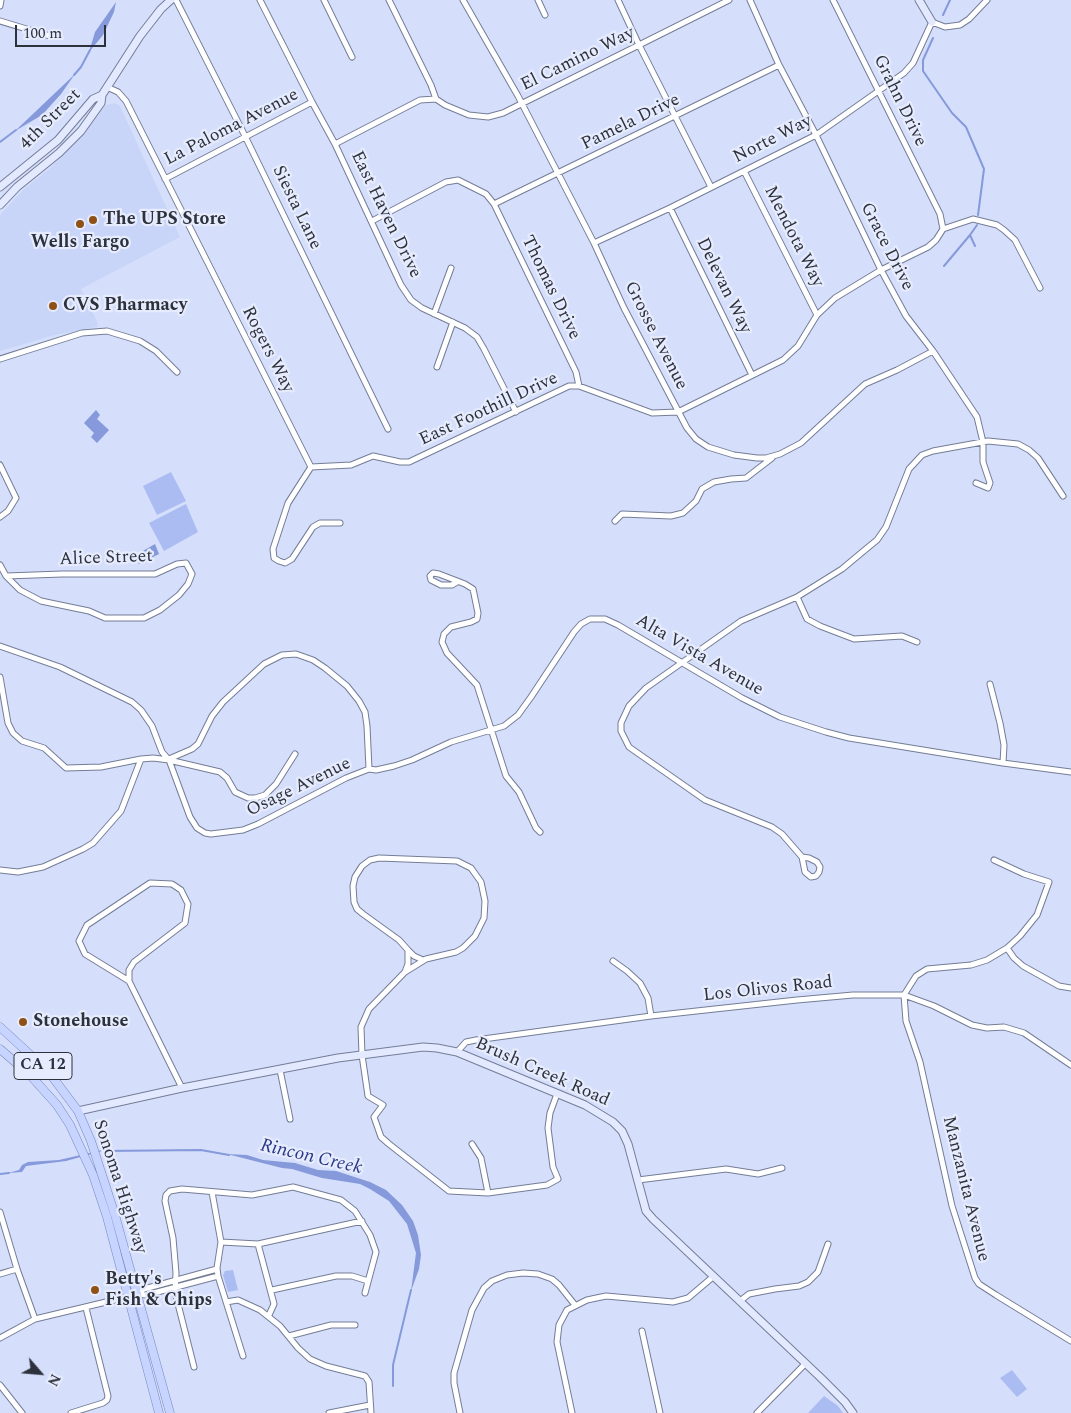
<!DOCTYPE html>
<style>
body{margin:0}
#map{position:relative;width:1071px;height:1413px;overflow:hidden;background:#d5dffb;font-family:Spectral,serif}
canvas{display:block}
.north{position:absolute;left:15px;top:1348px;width:50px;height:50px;-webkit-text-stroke:4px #e6ecfd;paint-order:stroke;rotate:117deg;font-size:14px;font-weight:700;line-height:20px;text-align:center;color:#2d313c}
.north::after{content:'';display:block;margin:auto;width:18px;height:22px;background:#2d313c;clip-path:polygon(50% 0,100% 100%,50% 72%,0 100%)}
.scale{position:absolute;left:15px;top:25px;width:91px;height:22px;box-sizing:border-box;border:2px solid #2d313c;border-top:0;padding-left:6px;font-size:15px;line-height:18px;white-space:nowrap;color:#2d313c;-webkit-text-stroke:4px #e6ecfd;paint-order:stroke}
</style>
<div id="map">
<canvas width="1071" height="1413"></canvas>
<div class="north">N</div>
<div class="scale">100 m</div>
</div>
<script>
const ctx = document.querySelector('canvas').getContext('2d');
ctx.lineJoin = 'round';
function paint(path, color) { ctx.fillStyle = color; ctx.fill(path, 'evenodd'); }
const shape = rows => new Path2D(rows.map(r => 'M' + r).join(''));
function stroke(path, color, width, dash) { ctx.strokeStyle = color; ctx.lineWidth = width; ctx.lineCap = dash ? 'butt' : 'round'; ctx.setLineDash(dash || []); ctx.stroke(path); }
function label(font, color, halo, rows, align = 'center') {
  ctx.font = font + ' Spectral,serif'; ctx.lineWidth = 4.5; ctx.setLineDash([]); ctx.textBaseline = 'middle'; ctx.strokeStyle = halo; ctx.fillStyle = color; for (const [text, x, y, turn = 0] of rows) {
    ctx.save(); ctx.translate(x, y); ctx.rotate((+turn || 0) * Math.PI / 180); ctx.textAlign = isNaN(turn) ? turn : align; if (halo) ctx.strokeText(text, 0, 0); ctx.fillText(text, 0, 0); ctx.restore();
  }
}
paint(shape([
 [115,103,120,106,180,237,81,289,98,323,97,327,55,335,0,351,0,215,24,189,48,170,78,140,106,105]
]), '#c9d5f8');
paint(shape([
 [171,472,186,501,157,515,143,486],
 [186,504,198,532,164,551,149,523],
 [233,1270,238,1290,228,1292,223,1275,225,1271],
 [1012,1370,1027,1389,1017,1397,1000,1378],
 [824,1396,838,1406,843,1413,808,1413]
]), '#abbcf3');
paint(shape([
 [116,2,114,12,103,35,89,52,95,32],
 [75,74,61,94,42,115,15,131],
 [96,410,100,415,97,419,109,430,97,443,91,437,94,433,84,423],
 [155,544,159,554,139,564,134,556],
 [102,1150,106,1150,66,1161,26,1166,22,1172,8,1173,19,1170,22,1165,28,1162,59,1160],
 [227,1154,247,1155,263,1160,295,1163,318,1170,336,1171,370,1182,386,1190,402,1205,413,1221,418,1235,421,1255,419,1269,411,1291,416,1253,407,1224,389,1201,370,1189,360,1184,322,1178,292,1169,282,1168]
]), '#8599db');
stroke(shape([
 [943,15,950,0],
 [933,38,923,60,923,71,952,113,966,127,984,169,978,215],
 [74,75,81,67,90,50],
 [0,142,16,130],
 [975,246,970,235,977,225],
 [944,266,970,235],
 [104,1151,201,1150,229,1155],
 [0,1174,9,1173],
 [393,1386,393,1365,411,1290]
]), '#8599db', 2);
const street = shape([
 [176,0,242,130,388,429],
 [260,0,312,102,335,144,401,285,411,300,422,308,465,328,477,337,484,349,516,412],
 [324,0,352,57],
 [389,0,431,85,436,99],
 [463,0,518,96,594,243,624,308,687,428,696,439,708,447,734,455,757,458,766,458,780,454,801,443,865,384,897,370,933,351],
 [538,0,545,15],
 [618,0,639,45,711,187],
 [750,0,779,65,816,135,881,270,906,316,933,351,977,417,983,442,983,462,990,483,988,488,976,483],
 [0,6,1,0],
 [0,21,50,36,58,34],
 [107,87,118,92,126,101,311,467],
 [436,99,445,105,469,115,488,117,503,113,729,0],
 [335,144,420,100,436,99],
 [744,171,817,315],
 [165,179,312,102],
 [494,204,779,65],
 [670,208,752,375],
 [372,221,446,182,458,180,486,194,494,204,576,372,579,386],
 [943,229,973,219,997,225,1004,230,1015,240,1040,288],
 [594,243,670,208,816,135,904,73,913,63,932,22,945,27,960,25,969,19,987,0],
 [434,314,451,268],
 [0,359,82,333,107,331,140,341,156,351,177,372],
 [437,367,453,322],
 [0,465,16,498,8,511,0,517],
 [311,467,351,465,373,456,400,462,409,462,569,386,579,386,652,413,678,412,783,360,798,346,817,315,835,298,881,270,928,247,936,240,943,229,940,214,833,0],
 [311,467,288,503,273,549,274,558,279,561,285,563,292,559,313,527,320,523,340,523],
 [615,521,622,514,671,516,683,513,696,501,702,489,714,482,731,479,746,478,772,458],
 [0,565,6,576,20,590,41,601,89,611,105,618,144,618,160,610,179,595,188,584,192,574,186,563,177,564,155,574,62,574,6,576],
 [457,582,452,585,441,585,431,580,430,576,433,573,439,574,465,584,473,589,478,613,477,619,471,622,451,627,444,634,442,642,447,653,477,685,506,776,519,792,536,828,540,832],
 [797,597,807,619,820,626,854,639,902,636,917,642],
 [0,646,60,667,132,702,141,710,152,726,162,752,169,760,190,817,197,828,205,833,211,834,243,830,258,824,346,778,369,769,376,770,394,766,412,760,451,742,504,726,518,715,531,697,574,632,581,624,590,619,605,619,618,625,742,698,780,717,826,732,849,738,1003,763,1071,772],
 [0,677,8,723,13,733,22,741,44,748,66,768,101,767,141,759],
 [990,684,1000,723,1004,745,1003,763],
 [169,759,192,749,198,744,212,716,223,702,264,664,282,655,296,654,313,660,325,668,347,686,359,701,365,712,367,726,369,769],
 [802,857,805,872,811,877,816,876,819,872,820,867,817,862,809,858,802,857,782,834,772,827,705,800,629,747,621,731,621,723,629,706,646,688,741,621,797,597,842,569,866,549,877,540,886,527,909,469,922,455,933,451,988,441,1018,444,1029,450,1038,458,1063,496],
 [994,860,1024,874,1049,882,1037,915,1020,936,1007,948,987,960,971,965,927,969,916,976,904,995,906,1021,920,1062,952,1206,975,1278,979,1284,996,1295,1071,1341],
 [0,870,18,872,43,867,83,849,93,843,121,811,141,759,153,758,169,760,220,772,227,778,235,792,248,798,255,798,265,795,276,784,295,754],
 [1007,948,1014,958,1023,966,1059,986,1071,988],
 [408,950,414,956,423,960],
 [613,961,627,971,640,983,648,998,651,1016],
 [405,972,408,964,408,950,399,940,363,914,357,909,354,902,353,886,355,877,362,866,370,860,379,858,457,861,471,868,481,882,485,901,484,918,475,936,463,948,456,952,426,959,405,972,369,1009,361,1027,362,1055,368,1096,383,1105,374,1117,381,1137,389,1144,449,1191,488,1193,547,1185,558,1179,553,1167,548,1128,550,1113,557,1094],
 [129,981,85,954,79,941,87,925,150,883,172,884,181,890,188,904,185,923,134,962,129,970,129,981,182,1088],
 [457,1052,466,1042,476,1040,651,1016,797,1000,853,995,904,995,934,1006,972,1025,987,1028,1004,1027,1024,1033,1071,1065],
 [280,1070,290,1119],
 [472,1144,481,1158,488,1193],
 [638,1180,726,1169,758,1174,782,1168],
 [212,1192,221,1242,217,1268,218,1276,243,1356],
 [0,1212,17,1269,35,1319],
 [221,1242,258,1244,362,1221],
 [258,1244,274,1304,269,1315],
 [0,1274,17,1269],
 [272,1290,336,1276,352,1276,368,1281],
 [137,1294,144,1289,217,1269],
 [137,1294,146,1295,218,1276],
 [740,1301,749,1294,775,1289,799,1286,808,1282,818,1272,828,1244],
 [226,1302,238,1300,260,1310,280,1326,298,1348,310,1359,326,1366,365,1376,369,1382,371,1413],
 [642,1331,660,1413],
 [289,1336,331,1325,355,1325],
 [0,1338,35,1319,127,1297],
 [194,1367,175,1292,176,1273,173,1238,165,1201,166,1195,170,1191,182,1189,252,1195,293,1187,341,1200,355,1211,370,1235,376,1252,365,1293],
 [0,1385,22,1413],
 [71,1413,103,1403,107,1400,108,1396,86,1308],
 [329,1413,370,1405],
 [460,1413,454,1383,454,1373,472,1310,484,1288,492,1281,507,1275,523,1273,538,1274,552,1279,559,1285,575,1305],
 [572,1413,557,1342,559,1325,567,1310,587,1300,606,1296,673,1302,688,1298,714,1276],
 [757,1413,805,1364]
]);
const secondary = shape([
 [919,0,932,22],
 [0,187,58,140,93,99,102,95],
 [0,205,17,187,59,153,81,131,101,103,102,95,140,36,161,9,171,0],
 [78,1111,182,1088,338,1058,423,1047,437,1048,457,1052,585,1105,613,1122,622,1131,628,1144,646,1211,653,1219,820,1377,845,1402,853,1413]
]);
const primary = shape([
 [0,1027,48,1071,78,1111,91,1141,115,1215,170,1413],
 [0,1049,30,1075,57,1105,70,1125,93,1175,107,1217,159,1413]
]);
stroke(street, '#747d96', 7);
stroke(secondary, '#747d96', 9);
stroke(primary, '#7888bb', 9);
stroke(street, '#fff', 5);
stroke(secondary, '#e3e9ff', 7);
stroke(primary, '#c7d4ff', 8);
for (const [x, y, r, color] of [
 [93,220,5,"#8f5115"],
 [80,224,5,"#8f5115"],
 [53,306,5,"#8f5115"],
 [23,1022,5,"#8f5115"],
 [95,1290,5,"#8f5115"]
]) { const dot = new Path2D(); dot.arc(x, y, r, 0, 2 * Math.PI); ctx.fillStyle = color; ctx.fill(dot); stroke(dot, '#e6ecfd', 2); }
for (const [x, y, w] of [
 [43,1066,58]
]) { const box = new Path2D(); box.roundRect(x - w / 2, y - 13.5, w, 27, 4); ctx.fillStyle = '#e6ecfd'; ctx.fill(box); stroke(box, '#2d313c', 1); }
label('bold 16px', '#2d313c', null, [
 ["CA 12",43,1066]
]);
label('18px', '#2d313c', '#e6ecfd', [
 ["El Camino Way",578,60,-26],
 ["Grahn Drive",899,101,64],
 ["4th Street",51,120,-45],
 ["Pamela Drive",631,123,-26],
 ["La Paloma Avenue",232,128,-27],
 ["Norte Way",773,140,-27],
 ["Siesta Lane",296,208,64],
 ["East Haven Drive",385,215,64],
 ["Mendota Way",793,237,63],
 ["Grace Drive",886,247,63],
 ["Delevan Way",723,286,64],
 ["Thomas Drive",550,288,64],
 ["Grosse Avenue",655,336,63],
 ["Rogers Way",267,350,63],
 ["East Foothill Drive",489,410,-25],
 ["Alice Street",106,559,-2],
 ["Alta Vista Avenue",699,656,30],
 ["Osage Avenue",299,788,-26],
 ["Los Olivos Road",768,990,-6],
 ["Brush Creek Road",542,1073,24],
 ["Sonoma Highway",119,1187,72],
 ["Manzanita Avenue",965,1189,76]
]);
label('bold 18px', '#2d313c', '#e6ecfd', [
 ["The UPS Store",103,220],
 ["Wells Fargo",80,243,"center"],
 ["CVS Pharmacy",63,306],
 ["Stonehouse",33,1022],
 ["Betty's",105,1280],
 ["Fish & Chips",105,1301]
], 'left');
label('italic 19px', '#293886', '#e6ecfd', [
 ["Rincon Creek",311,1158,13]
]);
</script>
